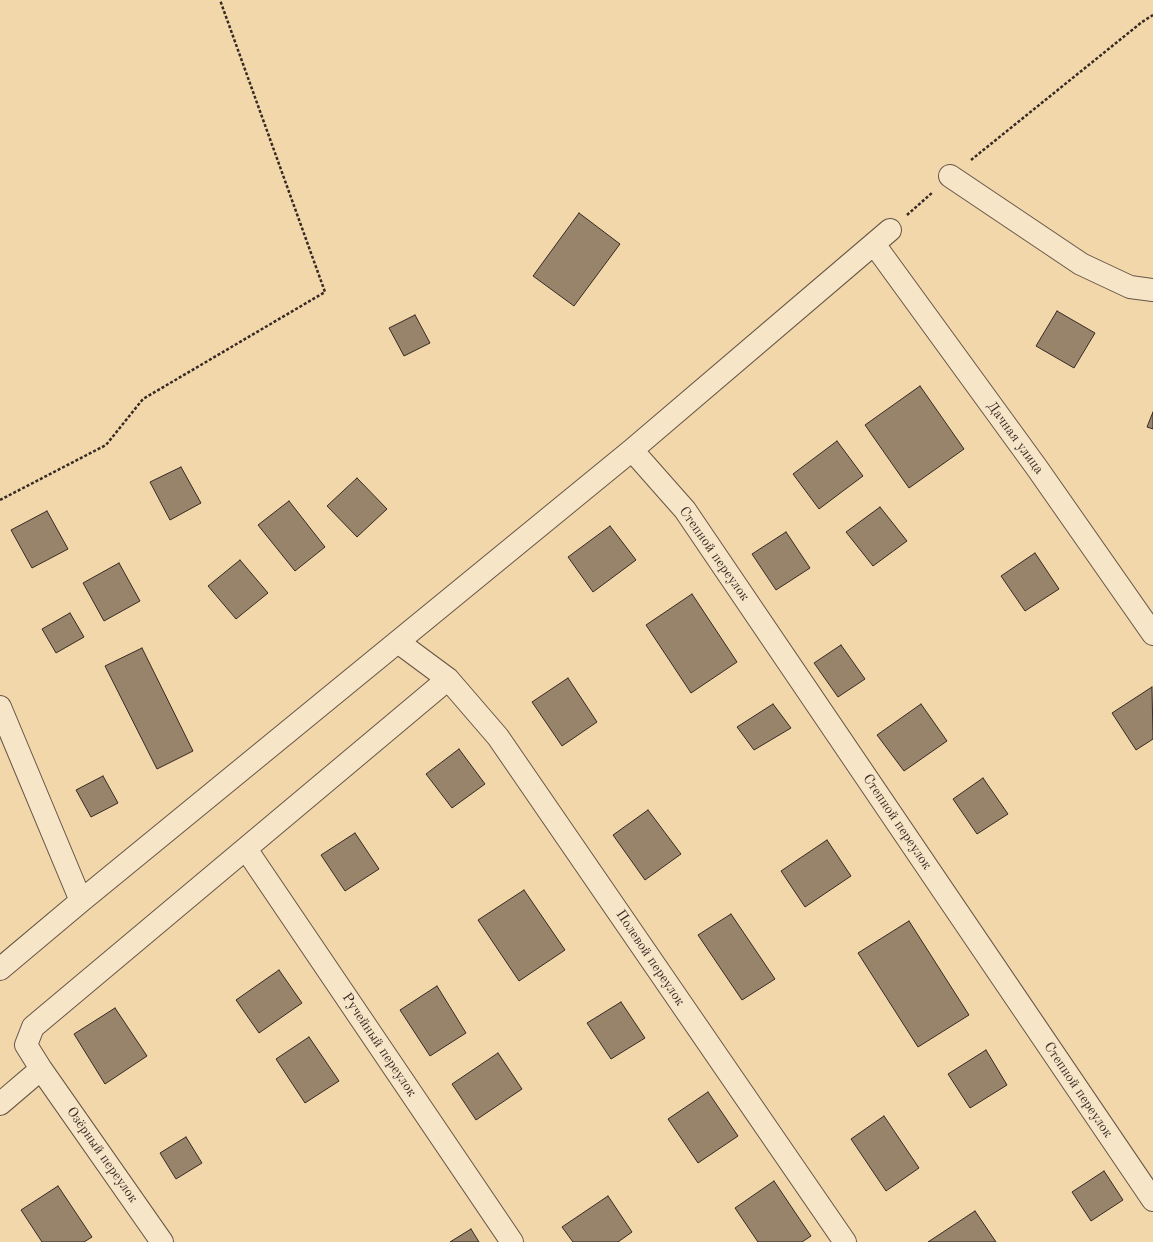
<!DOCTYPE html>
<meta charset="utf-8">
<style>
body{margin:0}
canvas{display:block;background:#f2d7aa}
</style>
<canvas width="1153" height="1242"></canvas>
<script>
const ctx = document.querySelector('canvas').getContext('2d');
ctx.lineJoin = 'round';
function paint(path, color) { ctx.fillStyle = color; ctx.fill(path, 'evenodd'); }
const shape = rows => new Path2D(rows.map(r => 'M' + r).join(''));
function stroke(path, color, width, dash) { ctx.strokeStyle = color; ctx.lineWidth = width; ctx.lineCap = dash ? 'butt' : 'round'; ctx.setLineDash(dash || []); ctx.stroke(path); }
function label(font, color, halo, rows, align = 'center') {
  ctx.font = font + ' "Old Standard TT",serif'; ctx.lineWidth = 3.5; ctx.setLineDash([]); ctx.textBaseline = 'middle'; ctx.strokeStyle = halo; ctx.fillStyle = color; for (const [text, x, y, turn = 0] of rows) {
    ctx.save(); ctx.translate(x, y); ctx.rotate((+turn || 0) * Math.PI / 180); ctx.textAlign = isNaN(turn) ? turn : align; if (halo) ctx.strokeText(text, 0, 0); ctx.fillText(text, 0, 0); ctx.restore();
  }
}
const building = shape([
 [579,213,620,244,574,306,533,276,579,213],
 [1057,311,1095,333,1074,368,1036,346,1057,311],
 [415,315,430,343,404,356,389,328,415,315],
 [920,386,964,449,909,488,865,425,920,386],
 [1153,412,1153,429,1147,427,1153,412],
 [837,441,863,476,819,509,793,474,837,441],
 [181,467,201,503,170,520,150,482,181,467],
 [357,478,387,509,357,537,327,506,357,478],
 [289,501,325,547,295,571,258,525,289,501],
 [880,507,907,541,873,566,846,532,880,507],
 [47,511,68,549,32,568,11,530,47,511],
 [610,526,636,560,593,592,568,557,610,526],
 [786,532,810,568,776,590,752,554,786,532],
 [1035,553,1059,589,1025,611,1001,576,1035,553],
 [240,560,268,593,236,619,208,586,240,560],
 [119,563,140,601,104,621,83,583,119,563],
 [692,594,737,662,691,693,646,625,692,594],
 [70,613,84,637,56,653,42,629,70,613],
 [841,645,865,679,838,697,814,663,841,645],
 [142,648,193,751,157,769,105,666,142,648],
 [568,678,597,722,562,746,532,702,568,678],
 [1152,687,1153,739,1136,750,1112,713,1152,687],
 [773,704,791,728,754,750,737,727,773,704],
 [921,704,947,741,904,771,877,735,921,704],
 [459,749,485,784,452,808,426,774,459,749],
 [103,776,118,803,91,817,76,790,103,776],
 [983,778,1008,814,977,834,953,799,983,778],
 [648,810,681,854,645,880,613,835,648,810],
 [355,833,379,869,345,891,321,855,355,833],
 [827,840,851,876,805,907,781,871,827,840],
 [524,890,565,950,519,981,478,920,524,890],
 [731,914,775,979,742,1000,698,935,731,914],
 [909,921,969,1015,918,1047,858,953,909,921],
 [279,970,302,1003,259,1033,236,1000,279,970],
 [437,986,466,1033,430,1056,400,1010,437,986],
 [621,1002,645,1038,611,1059,587,1023,621,1002],
 [115,1008,147,1056,105,1084,74,1034,115,1008],
 [309,1037,339,1081,305,1103,276,1059,309,1037],
 [986,1050,1007,1085,970,1108,948,1074,986,1050],
 [498,1053,522,1089,476,1120,452,1084,498,1053],
 [708,1092,738,1136,698,1163,668,1119,708,1092],
 [884,1116,919,1168,886,1191,851,1139,884,1116],
 [186,1137,202,1163,176,1179,160,1153,186,1137],
 [1104,1171,1123,1200,1091,1221,1072,1192,1104,1171],
 [774,1181,811,1236,802,1242,758,1242,735,1208,774,1181],
 [58,1186,92,1237,84,1242,42,1242,21,1210,58,1186],
 [608,1196,632,1232,618,1242,573,1242,562,1227,608,1196],
 [975,1211,996,1242,928,1242,975,1211],
 [471,1229,479,1242,450,1242,471,1229]
]);
paint(building, '#98846a');
stroke(building, '#372a24', 1);
const street = shape([
 [950,176,1081,264,1130,287,1153,290],
 [874,244,1037,468,1153,634],
 [632,450,685,510,1153,1200],
 [398,642,448,679,498,737,845,1242],
 [0,707,81,901],
 [246,849,512,1242],
 [0,969,81,901,632,450,890,230],
 [41,1069,162,1242],
 [0,1104,41,1069,26,1045,33,1027,448,679]
]);
stroke(street, '#665546', 24);
stroke(shape([
 [971,160,1142,22,1153,15],
 [907,215,933,192],
 [0,500,106,445,143,399,325,292,220,0]
]), '#372a24', 2.5, [3, 2]);
stroke(street, '#f7e5c8', 22);
label('14px', '#372a24', '#f7e5c8', [
 ["Дачная улица",1015,438,54],
 ["Степной переулок",714,554,55],
 ["Степной переулок",897,822,56],
 ["Полевой переулок",650,958,56],
 ["Ручейный переулок",379,1045,56],
 ["Степной переулок",1078,1090,56],
 ["Озёрный переулок",102,1155,55]
]);
</script>
